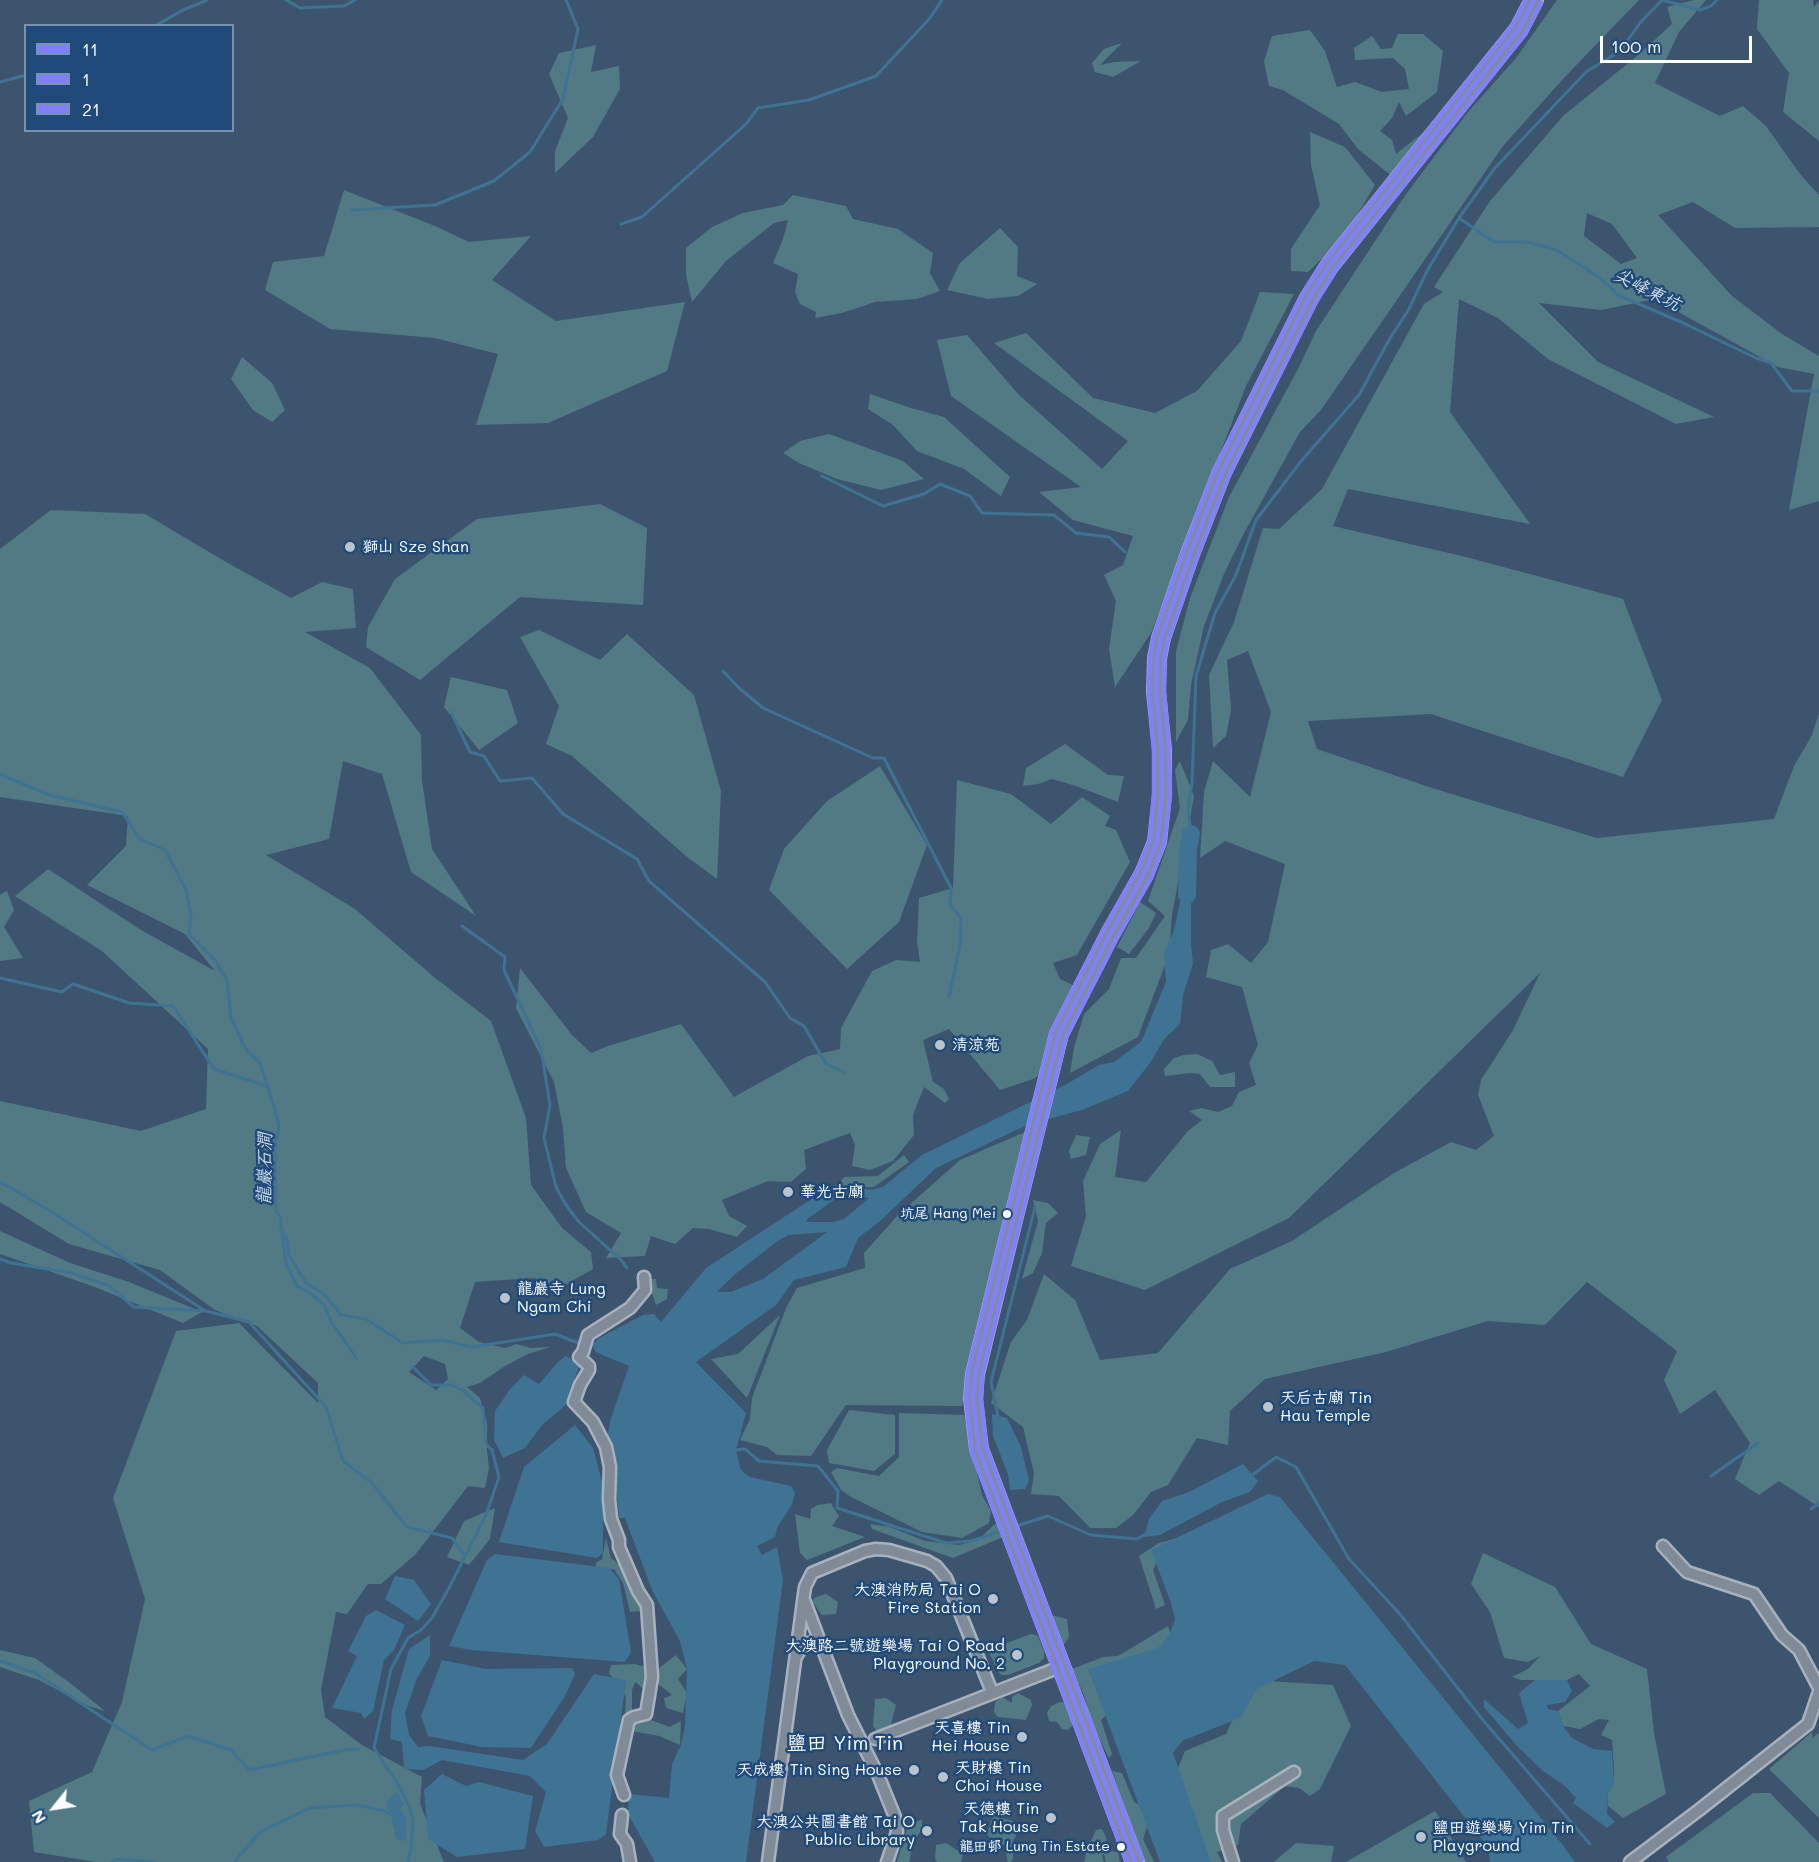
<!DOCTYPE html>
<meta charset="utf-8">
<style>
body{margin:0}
#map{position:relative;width:1819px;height:1862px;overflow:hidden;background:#3d546f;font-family:Mali,sans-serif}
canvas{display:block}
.legend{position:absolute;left:24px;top:24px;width:210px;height:108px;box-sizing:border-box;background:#1f4a7a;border:2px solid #7992af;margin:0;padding:8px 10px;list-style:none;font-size:18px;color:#fff}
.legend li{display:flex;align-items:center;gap:12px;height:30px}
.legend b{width:30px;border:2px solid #7992af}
.north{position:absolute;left:24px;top:1778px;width:60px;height:60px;-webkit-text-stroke:4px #1f4a7a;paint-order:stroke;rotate:240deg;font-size:16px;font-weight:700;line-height:24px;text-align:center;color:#fff}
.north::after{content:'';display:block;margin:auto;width:21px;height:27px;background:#fff;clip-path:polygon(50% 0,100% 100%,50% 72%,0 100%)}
.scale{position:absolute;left:1600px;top:36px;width:152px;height:27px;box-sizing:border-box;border:3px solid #fff;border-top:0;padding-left:8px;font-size:18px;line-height:21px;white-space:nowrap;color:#fff;-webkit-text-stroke:4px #1f4a7a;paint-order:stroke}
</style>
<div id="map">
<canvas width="1819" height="1862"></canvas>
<ul class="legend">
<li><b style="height:8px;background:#8080ff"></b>11</li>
<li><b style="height:8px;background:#8080ff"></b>1</li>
<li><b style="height:8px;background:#8080ff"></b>21</li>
</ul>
<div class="north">N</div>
<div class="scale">100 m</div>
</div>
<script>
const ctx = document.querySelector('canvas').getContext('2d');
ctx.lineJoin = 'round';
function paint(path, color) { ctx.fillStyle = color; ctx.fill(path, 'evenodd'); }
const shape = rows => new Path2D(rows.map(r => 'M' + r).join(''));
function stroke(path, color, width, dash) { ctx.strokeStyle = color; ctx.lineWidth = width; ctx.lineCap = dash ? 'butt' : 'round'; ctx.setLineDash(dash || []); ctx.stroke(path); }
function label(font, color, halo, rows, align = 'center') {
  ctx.font = font + ' Mali,"LXGW WenKai TC",sans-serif'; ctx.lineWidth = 5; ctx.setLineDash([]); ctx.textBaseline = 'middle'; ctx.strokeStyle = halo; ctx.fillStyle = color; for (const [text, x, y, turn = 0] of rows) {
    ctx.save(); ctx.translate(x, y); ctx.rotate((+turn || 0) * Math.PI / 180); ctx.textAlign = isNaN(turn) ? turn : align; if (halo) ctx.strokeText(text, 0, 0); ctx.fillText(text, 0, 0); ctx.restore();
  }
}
paint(shape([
 [1557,0,1639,0,1563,79,1503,146,1321,410,1300,432,1243,535,1224,574,1204,626,1191,685,1188,720,1176,742,1176,651,1190,598,1229,497,1298,369,1316,331,1406,194,1468,112,1516,58],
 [1694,0,1706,0,1679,32,1655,83,1720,116,1743,106,1766,126,1800,174,1819,195,1819,227,1735,228,1693,202,1658,215,1732,296,1782,334,1819,356,1819,501,1789,510,1814,374,1778,367,1655,299,1601,310,1539,303,1598,362,1714,417,1676,424,1548,359,1498,318,1459,299,1450,412,1530,524,1348,489,1333,526,1466,557,1623,599,1662,700,1623,777,1431,714,1308,721,1317,749,1432,788,1597,838,1774,819,1794,766,1811,737,1819,714,1819,1507,1779,1481,1759,1495,1735,1479,1750,1443,1715,1390,1680,1414,1664,1380,1677,1351,1587,1282,1545,1325,1488,1321,1386,1352,1265,1379,1230,1411,1228,1445,1197,1438,1168,1485,1151,1492,1133,1515,1116,1528,1090,1528,1059,1496,1031,1494,1034,1473,1023,1427,991,1403,1011,1342,1027,1320,1044,1274,1075,1300,1100,1360,1158,1353,1230,1269,1292,1241,1394,1173,1451,1142,1476,1150,1494,1136,1478,1095,1481,1080,1513,1030,1540,973,1289,1218,1145,1290,1071,1266,1086,1216,1083,1181,1100,1144,1121,1130,1115,1177,1146,1182,1188,1131,1202,1120,1189,1111,1201,1108,1218,1112,1232,1106,1239,1092,1256,1085,1249,1063,1258,1045,1242,987,1206,977,1211,950,1228,944,1251,963,1268,942,1285,864,1225,841,1200,858,1204,792,1213,761,1250,797,1271,712,1248,651,1227,660,1231,710,1226,736,1213,748,1209,675,1234,622,1263,528,1279,529,1322,489,1424,304,1443,292,1434,287,1490,201,1563,116,1637,56,1672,24,1667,7],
 [1587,213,1612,224,1637,258,1621,264,1584,236],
 [1759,0,1813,0,1814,7,1819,1,1819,141,1783,112,1789,73,1757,29],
 [1310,30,1325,51,1337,87,1355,82,1382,92,1409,89,1405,69,1393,58,1355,60,1354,48,1372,36,1381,49,1392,48,1398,34,1423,34,1443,51,1437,92,1406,116,1399,102,1392,118,1380,131,1392,140,1396,154,1438,121,1393,177,1358,149,1339,124,1283,90,1269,86,1264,61,1272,36],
 [1122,43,1100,65,1114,62,1141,61,1113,77,1095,72,1092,63,1104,49],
 [596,45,591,72,619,66,620,89,593,137,555,173,555,151,568,118,549,74,559,53],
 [1310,132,1345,147,1375,185,1345,236,1308,272,1291,271,1291,249,1320,205,1311,165],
 [344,190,435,226,469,242,531,236,492,280,556,321,685,302,667,371,548,423,476,425,498,354,435,338,330,329,265,290,273,262,324,256],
 [793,195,846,206,853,219,898,229,933,253,930,273,940,291,917,299,875,302,842,313,815,318,816,312,800,304,795,292,798,274,773,263,783,239,788,220,774,223,726,261,692,302,686,275,686,248,712,227,743,213,783,205],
 [1000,228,1018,247,1017,276,1037,284,1018,296,988,299,947,290,960,263],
 [1260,292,1294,294,1246,386,1151,633,1115,687,1109,649,1116,601,1104,575,1123,565,1133,536,1073,520,1039,492,1081,487,951,396,937,340,967,335,1019,395,1102,469,1128,441,994,343,1026,333,1093,398,1155,413,1197,391,1241,341],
 [242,357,272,383,285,410,272,422,253,410,231,379],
 [870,394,911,408,944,417,1010,477,1001,496,964,469,917,451,893,425,868,409],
 [829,434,903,461,924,479,881,490,837,479,799,463,783,453,800,441],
 [600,504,647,528,643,605,520,597,420,680,366,647,368,627,395,579,477,519],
 [51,510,145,514,226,562,291,598,322,582,353,589,356,628,305,632,370,668,421,735,422,781,432,849,476,916,411,872,382,774,343,761,329,839,266,855,355,909,434,977,491,1021,526,1118,531,1185,562,1228,591,1252,593,1269,561,1287,533,1278,475,1282,460,1328,479,1342,505,1348,516,1344,531,1348,551,1347,528,1354,505,1366,480,1383,467,1387,480,1398,487,1423,487,1450,489,1468,485,1488,468,1486,415,1555,381,1584,368,1584,347,1614,336,1612,321,1690,325,1717,362,1745,422,1777,420,1804,444,1862,96,1862,34,1852,29,1801,92,1772,122,1702,145,1599,113,1498,176,1331,239,1323,318,1403,318,1383,257,1326,215,1310,160,1270,69,1244,0,1202,0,1101,141,1131,206,1109,208,1049,102,951,15,896,48,869,141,930,215,971,185,934,87,885,126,846,128,816,0,797,0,549],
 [424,1356,445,1364,448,1379,436,1390,409,1372],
 [539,630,600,660,627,634,694,695,721,791,717,879,686,856,572,756,546,744,559,706,520,637],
 [451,677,507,690,518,723,479,750,444,707],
 [1065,744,1108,775,1124,776,1118,802,1076,786,1052,779,1038,784,1023,786,1026,768],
 [1180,761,1194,796,1172,915,1169,954,1138,1037,1070,1073,1074,1048,1084,1014,1109,989,1121,958,1136,958,1165,916,1148,901,1180,808,1175,770],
 [880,766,927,845,899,922,847,969,769,890,784,849,827,801],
 [957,780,1011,794,1051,824,1082,797,1110,816,1105,826,1116,830,1130,862,1077,955,1053,963,1060,979,1079,988,1044,1073,1033,1079,1000,1090,949,1029,923,1040,933,1082,944,1089,949,1099,945,1103,924,1087,913,1115,914,1135,893,1161,870,1170,852,1166,855,1145,850,1133,804,1150,806,1169,791,1182,768,1181,722,1200,729,1216,747,1226,737,1237,709,1229,693,1228,675,1244,651,1236,645,1256,606,1258,621,1233,586,1212,566,1168,563,1128,554,1082,516,1008,520,968,572,1035,591,1053,608,1046,681,1024,734,1097,808,1056,840,1049,841,1028,872,971,896,960,920,962,917,942,919,898,953,888],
 [7,891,14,910,4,927,23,958,0,961,0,895],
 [1140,902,1156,913,1149,928,1129,954,1117,947],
 [1197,1054,1212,1061,1220,1075,1235,1072,1235,1087,1210,1087,1200,1074,1191,1073,1165,1076,1164,1069,1174,1058,1184,1055],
 [1032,1129,1003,1228,994,1279,979,1330,962,1406,846,1405,811,1456,777,1455,767,1447,740,1440,750,1419,752,1398,786,1308,797,1288,865,1268,864,1253,898,1215,960,1160],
 [1076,1135,1090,1137,1086,1155,1071,1159,1069,1151],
 [904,1155,909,1162,874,1187,843,1187,841,1180,845,1177,878,1176],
 [1033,1200,1048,1203,1058,1213,1046,1223,1042,1253,1033,1273,1022,1279,1038,1221],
 [0,1231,70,1263,129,1282,202,1312,183,1323,95,1287,0,1254],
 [647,1279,656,1279,657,1288,668,1289,667,1299,656,1305],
 [780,1315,747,1398,711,1359,738,1354],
 [849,1410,895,1415,895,1454,874,1471,829,1463,827,1450],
 [899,1413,964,1415,982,1495,991,1511,989,1523,962,1538,922,1532,851,1497,841,1490,831,1472,837,1468,879,1476,899,1457],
 [831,1503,839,1516,832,1526,865,1537,807,1560,800,1553,795,1514,810,1519,811,1509,818,1505],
 [495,1508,490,1539,469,1565,447,1557,464,1521],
 [997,1522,1003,1537,953,1558,872,1529,870,1524,890,1527,925,1541,959,1545,978,1540],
 [1189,1535,1162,1552,1153,1570,1165,1605,1156,1609,1139,1556,1159,1543],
 [606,1538,611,1558,625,1569,642,1611,630,1612,623,1583,614,1569,596,1572,596,1563,602,1559],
 [1483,1553,1555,1587,1591,1644,1647,1669,1654,1733,1666,1794,1623,1818,1608,1806,1608,1793,1614,1783,1614,1768,1612,1740,1601,1735,1609,1720,1599,1719,1580,1729,1563,1726,1558,1711,1590,1686,1579,1674,1567,1680,1521,1680,1512,1677,1528,1669,1540,1656,1528,1662,1504,1658,1490,1612,1471,1584],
 [1038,1581,1051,1615,1067,1619,1069,1637,1058,1653,1033,1584],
 [826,1594,838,1602,836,1614,822,1615,812,1601,816,1597],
 [1168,1626,1172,1638,1110,1712,1101,1720,1112,1754,1109,1758,1091,1722,1084,1695,1072,1669,1103,1657,1118,1656],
 [1031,1634,1036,1635,1038,1637,1044,1651,1044,1658,1039,1663,1008,1675,1002,1675,998,1672,988,1650],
 [0,1650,35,1658,70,1683,105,1711,88,1706,39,1680,0,1667],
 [676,1655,687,1669,678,1679,687,1693,683,1713,666,1708,664,1698,672,1695,657,1683,659,1668],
 [635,1664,646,1667,655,1681,645,1690,635,1682,632,1690,632,1712,625,1716,626,1697,609,1673,611,1665],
 [1250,1680,1333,1685,1351,1726,1320,1789,1310,1796,1299,1788,1285,1786,1241,1824,1238,1845,1217,1852,1222,1862,1202,1862,1171,1785,1185,1751,1226,1734],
 [1018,1693,1031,1700,1032,1705,1026,1720,998,1717,994,1712,995,1702,1002,1697,1012,1703,1012,1697],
 [886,1698,896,1705,890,1728,877,1731,873,1726,875,1699],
 [1060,1702,1071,1703,1077,1720,1068,1730,1062,1729,1057,1722,1049,1721,1047,1713,1051,1706],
 [640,1719,651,1720,670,1727,681,1721,680,1745,659,1736,632,1731,634,1721],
 [1812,1732,1812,1738,1819,1733,1819,1818,1769,1769],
 [1112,1771,1122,1773,1134,1802,1152,1812,1143,1839,1154,1862,1144,1862],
 [1753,1793,1770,1793,1819,1843,1819,1862,1669,1862,1666,1857],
 [1435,1811,1466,1862,1346,1862],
 [993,1816,1013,1821,1018,1832,1013,1841,1013,1859,1011,1862,1008,1862,1004,1845,994,1844,987,1834],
 [922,1819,922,1829,914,1841,909,1862,897,1862,908,1826],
 [1102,1829,1106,1837,1108,1851,1118,1852,1120,1862,1106,1862,1104,1854,1102,1855,1104,1862,1084,1862,1089,1841,1091,1841,1096,1830],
 [946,1843,963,1854,961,1862,937,1862,935,1858,936,1845],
 [1296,1843,1334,1846,1331,1862,1274,1862]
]), '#517a85');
paint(shape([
 [1183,868,1191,875,1191,944,1193,964,1183,995,1180,1024,1164,1039,1150,1063,1128,1091,1082,1110,1029,1124,936,1168,879,1222,858,1238,846,1267,794,1280,776,1305,696,1362,746,1413,736,1450,740,1468,744,1473,750,1477,791,1486,795,1493,792,1504,777,1528,775,1537,757,1546,762,1555,777,1547,783,1580,746,1862,655,1862,628,1814,629,1794,669,1798,672,1764,681,1745,685,1726,687,1669,680,1641,652,1590,625,1518,619,1518,614,1459,608,1434,610,1421,629,1366,598,1353,595,1351,592,1345,599,1338,643,1315,654,1314,661,1322,706,1268,830,1187,839,1184,871,1190,883,1187,922,1155,1067,1084,1099,1065,1114,1062,1141,1042,1166,982,1164,955,1174,930,1182,893],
 [845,1195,869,1198,844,1219,833,1222,807,1222,806,1220,835,1199],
 [827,1232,763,1279,731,1292,717,1292,734,1275,779,1240,789,1235],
 [566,1356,580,1365,570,1390,568,1403,542,1425,525,1448,503,1458,494,1440,495,1411,511,1388,524,1375,539,1384,559,1361],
 [992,1414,1007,1418,1021,1447,1029,1480,1025,1489,1010,1490,1008,1474,993,1436],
 [575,1425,593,1448,603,1485,603,1553,597,1558,499,1542,524,1467],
 [1243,1464,1258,1481,1250,1492,1222,1502,1160,1535,1144,1537,1149,1519,1162,1501,1189,1492],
 [1268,1494,1280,1497,1562,1844,1575,1862,1490,1862,1488,1847,1345,1665,1314,1661,1257,1689,1240,1718,1182,1741,1173,1753,1211,1862,1160,1862,1088,1669,1158,1648,1169,1635,1175,1620,1171,1603,1151,1550],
 [495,1554,609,1568,619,1579,631,1652,625,1662,471,1650,449,1646,487,1560],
 [395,1576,414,1580,431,1604,418,1621,385,1599],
 [376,1610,405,1625,394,1650,384,1660,373,1711,364,1719,361,1713,332,1708,357,1656,348,1651,366,1616],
 [430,1635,430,1656,417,1678,405,1713,409,1735,418,1747,429,1746,523,1760,547,1744,594,1674,626,1680,606,1834,598,1840,544,1847,535,1831,546,1792,530,1776,442,1760,423,1770,404,1769,402,1742,390,1739,392,1710,409,1649],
 [442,1660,486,1669,572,1668,575,1674,565,1696,531,1748,482,1747,428,1736,421,1716],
 [1535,1680,1567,1680,1572,1691,1565,1702,1547,1705,1548,1709,1558,1711,1563,1726,1572,1738,1593,1749,1612,1751,1614,1783,1608,1793,1607,1814,1615,1822,1607,1828,1573,1803,1576,1798,1565,1786,1543,1771,1516,1745,1484,1707,1484,1699,1518,1729,1528,1723,1519,1693],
 [442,1774,466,1786,479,1782,533,1796,525,1849,457,1857,428,1839,424,1790],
 [397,1792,404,1804,400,1810,407,1818,406,1841,396,1839,391,1815,386,1806,388,1800]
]), '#3e7394');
stroke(shape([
 [286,0,300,8,344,6,355,0],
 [155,26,183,10,207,0],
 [0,82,26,75],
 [352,210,435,205,494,181,530,152,563,99,578,29,566,0],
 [1459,218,1494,242,1527,242,1557,250,1600,278,1618,295,1681,322,1756,358,1771,363,1792,391,1819,391],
 [621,224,642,217,746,124,758,108,809,100,876,76,930,18,942,0],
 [822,476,883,506,924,494,940,484,970,496,982,513,1054,515,1076,533,1109,537,1125,552],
 [723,671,739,688,763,708,873,758,884,758,951,888,950,904,961,918,960,946,949,996],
 [451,712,470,752,484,756,500,781,532,778,563,814,637,859,649,881,765,982,790,1018,804,1026,826,1064,844,1072],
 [0,774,49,795,122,812,140,839,165,850,186,890,191,914,189,934,216,961,227,981,231,1018,245,1048,260,1063,275,1110,279,1126,275,1148,276,1211,281,1218,281,1229,287,1239,289,1255,306,1283,325,1295,341,1315,366,1319,403,1343,442,1340,472,1347,555,1334,581,1344],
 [1191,834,1188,809,1192,783,1196,676,1215,613,1236,575,1256,520,1302,460,1359,395,1389,340,1409,309,1427,271,1459,218,1495,168,1586,72,1620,51,1640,23,1662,0,1700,10,1711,6,1717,0],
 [462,926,505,957,504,970,541,1049,550,1105,544,1138,556,1187,566,1205,578,1221,621,1260,627,1268],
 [0,978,62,992,73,984,129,1003,173,1006,214,1069,267,1086],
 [0,1182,47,1209,204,1310],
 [282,1233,286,1263,297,1286,313,1295,324,1305,332,1323,357,1359],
 [0,1259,11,1263,72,1273,109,1286,134,1307,206,1311,249,1322,326,1407,343,1461,372,1483,407,1527,452,1538,465,1556],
 [998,1416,991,1382,1035,1207],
 [736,1450,745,1449,759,1461,818,1466,838,1491,837,1508,946,1543,971,1541,1004,1530],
 [1251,1476,1276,1457,1296,1467,1349,1559,1399,1613,1482,1719,1590,1844],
 [1711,1476,1758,1443],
 [1811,1509,1819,1503],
 [1013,1527,1048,1516,1091,1535,1137,1539,1146,1534],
 [0,1661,35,1673,152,1750,188,1736,231,1750,249,1770,344,1750,358,1749],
 [112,1862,117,1859,155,1862],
 [234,1862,260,1832,310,1808,357,1805,385,1811,391,1815],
 [408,1862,411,1848,413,1817,401,1789,374,1748,391,1669,408,1638,421,1630,432,1618,449,1588,486,1515,499,1477,492,1450,486,1444,483,1408,462,1390,452,1385,431,1385,413,1367]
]), '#3e7394', 3);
stroke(shape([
 [1187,895,1188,849,1191,834]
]), '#3e7394', 18);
const street = shape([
 [1663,1546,1687,1572,1754,1594,1782,1635,1799,1650,1819,1688],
 [804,1600,848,1715,878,1775,895,1817,897,1832,887,1862],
 [796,1657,802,1647,808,1643,816,1644,822,1649],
 [875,1739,1060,1667],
 [624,1795,617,1775,629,1720,634,1717,646,1714,652,1677,647,1605,638,1591,619,1547,619,1540,611,1519,609,1499,610,1467,606,1447,593,1422,574,1402,580,1385,589,1370,589,1366,579,1357,583,1352,588,1335,630,1308,645,1290,644,1277],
 [622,1815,620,1834,627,1844,630,1862],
 [768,1862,805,1587,812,1573,865,1551,876,1549,889,1550,927,1561,936,1566,946,1578,992,1692],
 [1233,1862,1223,1830,1223,1816,1294,1772],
 [1630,1862,1699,1810,1808,1724,1819,1692]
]);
const secondary = shape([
 [1135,1862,979,1449,973,1399,975,1374,1059,1034,1110,934,1144,874,1157,842,1162,795,1162,750,1156,692,1157,658,1161,638,1190,554,1222,472,1309,298,1330,265,1519,29,1534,0]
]);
stroke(street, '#a8b2be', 15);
stroke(secondary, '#a8b2be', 20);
stroke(street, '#818b97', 10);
stroke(secondary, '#818b97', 15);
stroke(shape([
 [1135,1862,979,1449,973,1399,975,1374,1059,1034,1110,934,1144,874,1157,842,1162,795,1162,750,1156,692,1157,658,1161,638,1190,554,1222,472,1309,298,1330,265,1519,29,1534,0]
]), '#8080ff', 4.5);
stroke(shape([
 [1142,1859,986,1447,981,1399,982,1375,1066,1037,1117,938,1151,878,1164,844,1170,795,1169,749,1164,692,1164,659,1168,640,1197,557,1229,475,1316,302,1336,269,1525,34,1541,3]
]), '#8080ff', 4.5);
stroke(shape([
 [1127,1862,972,1452,966,1399,968,1372,1052,1031,1103,931,1137,871,1150,840,1154,795,1154,750,1149,693,1150,657,1154,636,1183,552,1215,469,1302,295,1324,261,1513,25,1526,0]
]), '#8080ff', 4.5);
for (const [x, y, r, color] of [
 [350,547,6,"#bbc3cd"],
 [940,1045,6,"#bbc3cd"],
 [788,1192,6,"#bbc3cd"],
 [1007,1214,5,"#fff"],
 [505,1298,6,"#bbc3cd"],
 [1268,1407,6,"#bbc3cd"],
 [993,1599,6,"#bbc3cd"],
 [1017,1655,6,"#bbc3cd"],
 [1022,1737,6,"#bbc3cd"],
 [914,1770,6,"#bbc3cd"],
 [943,1777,6,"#bbc3cd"],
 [1051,1818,6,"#bbc3cd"],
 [927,1831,6,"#bbc3cd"],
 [1421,1837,6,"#bbc3cd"],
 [1121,1847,5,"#fff"]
]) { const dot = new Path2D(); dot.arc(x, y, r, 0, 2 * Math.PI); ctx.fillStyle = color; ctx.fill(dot); stroke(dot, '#1f4a7a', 2); }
label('14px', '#fff', '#1f4a7a', [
 ["坑尾 Hang Mei",996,1214],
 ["龍田邨 Lung Tin Estate",1110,1847]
], 'right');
label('16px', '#fff', '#1f4a7a', [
 ["獅山 Sze Shan",362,547],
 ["清涼苑",952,1045],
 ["華光古廟",800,1192],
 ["龍巖寺 Lung",517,1289],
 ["Ngam Chi",517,1307],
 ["天后古廟 Tin",1280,1398],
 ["Hau Temple",1280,1416],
 ["大澳消防局 Tai O",981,1590,"right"],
 ["Fire Station",981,1608,"right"],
 ["大澳路二號遊樂場 Tai O Road",1005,1646,"right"],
 ["Playground No. 2",1005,1664,"right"],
 ["天喜樓 Tin",1010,1728,"right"],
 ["Hei House",1010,1746,"right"],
 ["天財樓 Tin",955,1768],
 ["Choi House",955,1786],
 ["天成樓 Tin Sing House",902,1770,"right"],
 ["天德樓 Tin",1039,1809,"right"],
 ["Tak House",1039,1827,"right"],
 ["大澳公共圖書館 Tai O",915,1822,"right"],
 ["Public Library",915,1840,"right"],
 ["鹽田遊樂場 Yim Tin",1433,1828],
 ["Playground",1433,1846]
], 'left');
label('italic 18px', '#cfdde5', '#1f4a7a', [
 ["尖峰東坑",1647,290,27],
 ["龍巖石澗",265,1169,-89]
]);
label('20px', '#fff', '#1f4a7a', [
 ["鹽田 Yim Tin",845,1744]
]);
</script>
